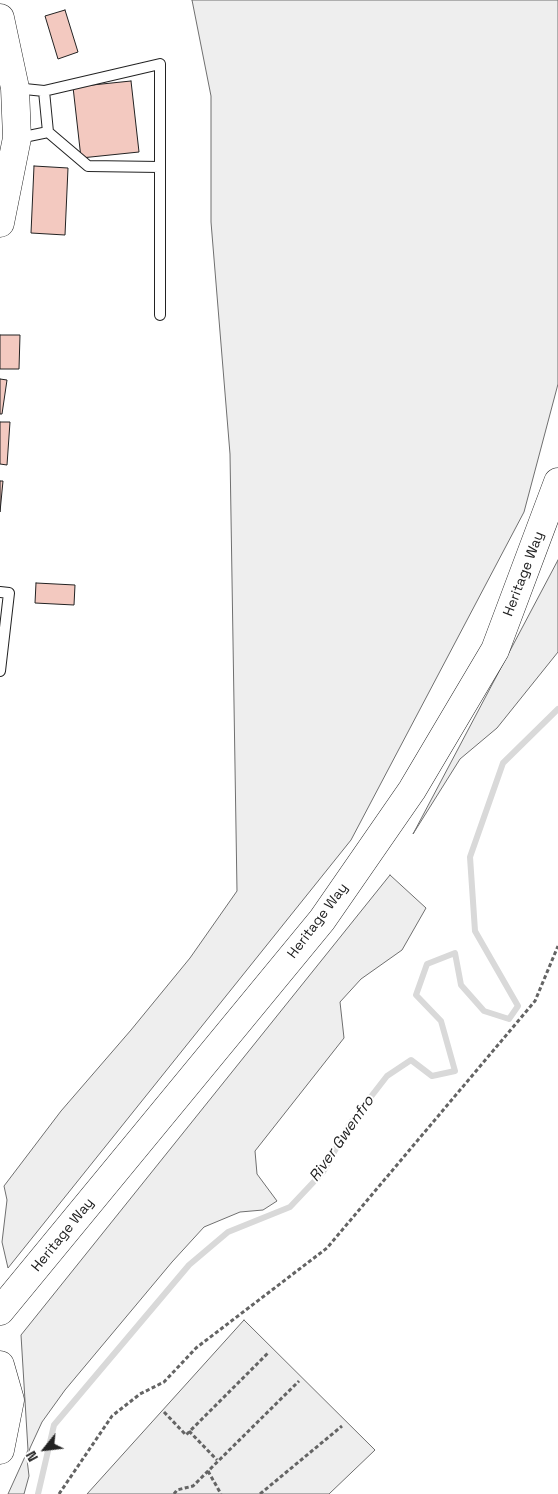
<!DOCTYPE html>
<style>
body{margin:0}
#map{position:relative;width:558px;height:1494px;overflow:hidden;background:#fff;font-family:"Space Grotesk",sans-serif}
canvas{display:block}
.north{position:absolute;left:20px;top:1424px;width:50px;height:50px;-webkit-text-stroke:4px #fff;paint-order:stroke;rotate:241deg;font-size:14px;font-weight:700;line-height:20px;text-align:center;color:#222}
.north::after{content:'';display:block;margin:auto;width:18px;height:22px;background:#222;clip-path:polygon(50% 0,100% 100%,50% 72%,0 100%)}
</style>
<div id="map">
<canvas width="558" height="1494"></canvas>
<div class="north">N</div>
</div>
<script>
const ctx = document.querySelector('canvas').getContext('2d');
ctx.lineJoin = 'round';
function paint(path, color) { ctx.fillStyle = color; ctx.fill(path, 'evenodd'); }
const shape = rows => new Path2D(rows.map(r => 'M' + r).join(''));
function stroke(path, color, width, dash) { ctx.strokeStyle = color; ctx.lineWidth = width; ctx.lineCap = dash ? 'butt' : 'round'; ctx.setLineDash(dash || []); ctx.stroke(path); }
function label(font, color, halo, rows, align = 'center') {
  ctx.font = font + ' "Space Grotesk",sans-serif'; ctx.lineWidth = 4; ctx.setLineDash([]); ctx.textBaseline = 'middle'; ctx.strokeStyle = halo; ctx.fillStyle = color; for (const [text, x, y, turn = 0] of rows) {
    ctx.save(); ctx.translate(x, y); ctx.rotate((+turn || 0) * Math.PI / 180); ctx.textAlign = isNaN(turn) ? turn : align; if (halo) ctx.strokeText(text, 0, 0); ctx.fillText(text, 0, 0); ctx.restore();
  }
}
const green = shape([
 [192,0,558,0,558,384,524,512,351,840,8,1268,2,1242,7,1200,4,1186,61,1111,131,1030,190,958,237,891,230,454,211,222,211,96,192,0],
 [558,560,558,652,497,728,460,759,413,834,558,560],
 [390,875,426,908,402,950,361,979,340,1002,344,1038,255,1151,257,1174,277,1201,263,1210,240,1212,204,1227,172,1262,65,1390,42,1422,30,1448,27,1459,29,1476,24,1494,8,1494,28,1450,21,1335,390,875],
 [244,1320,375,1450,329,1494,87,1494,244,1320]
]);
paint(green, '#eee');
stroke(green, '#6f6f6f', 1);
stroke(shape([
 [38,1494,54,1425,189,1265,228,1232,290,1207,323,1172,349,1125,387,1076,411,1060,432,1076,455,1071,441,1021,416,995,427,964,455,953,461,985,484,1011,509,1019,518,1006,475,931,470,857,503,763,558,709]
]), '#d9d9d9', 6);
const building = shape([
 [65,10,78,52,58,59,45,16,65,10],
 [131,81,139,152,81,158,73,87,131,81],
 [34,166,68,168,65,235,31,233,34,166],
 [0,335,20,335,19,369,0,369,0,335],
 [0,379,7,380,2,414,0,414,0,379],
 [0,422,10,422,7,465,0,464,0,422],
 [0,481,3,481,0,512,0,481],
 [36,583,75,585,74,605,35,603,36,583]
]);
paint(building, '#f3c9c0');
stroke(building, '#222', 1);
const lane = shape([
 [15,88,44,91,160,64,160,315],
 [44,91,48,132],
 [19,138,48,132,88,166,160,167],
 [0,592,9,593,0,671]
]);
const secondary = shape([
 [0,18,15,88,17,138,0,223],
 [0,1311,322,920,412,790,495,650,558,482],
 [0,1365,10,1400,0,1450]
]);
stroke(lane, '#222', 12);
stroke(secondary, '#222', 29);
stroke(shape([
 [164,1412,186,1435,268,1353],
 [189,1431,217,1460],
 [208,1471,221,1494],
 [59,1494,112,1416,140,1394,164,1382,196,1348,327,1248,535,1001,558,946],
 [174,1494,177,1490,193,1486,299,1381],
 [260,1494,342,1426]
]), '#646464', 3, [4, 2.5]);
stroke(lane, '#fff', 10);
stroke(secondary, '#fff', 28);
label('14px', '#222', '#fff', [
 ["Heritage Way",524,574,-69],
 ["Heritage Way",318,921,-53],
 ["Heritage Way",63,1235,-51]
]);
label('italic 15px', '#222', '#fff', [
 ["River Gwenfro",342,1139,-55]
]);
</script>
